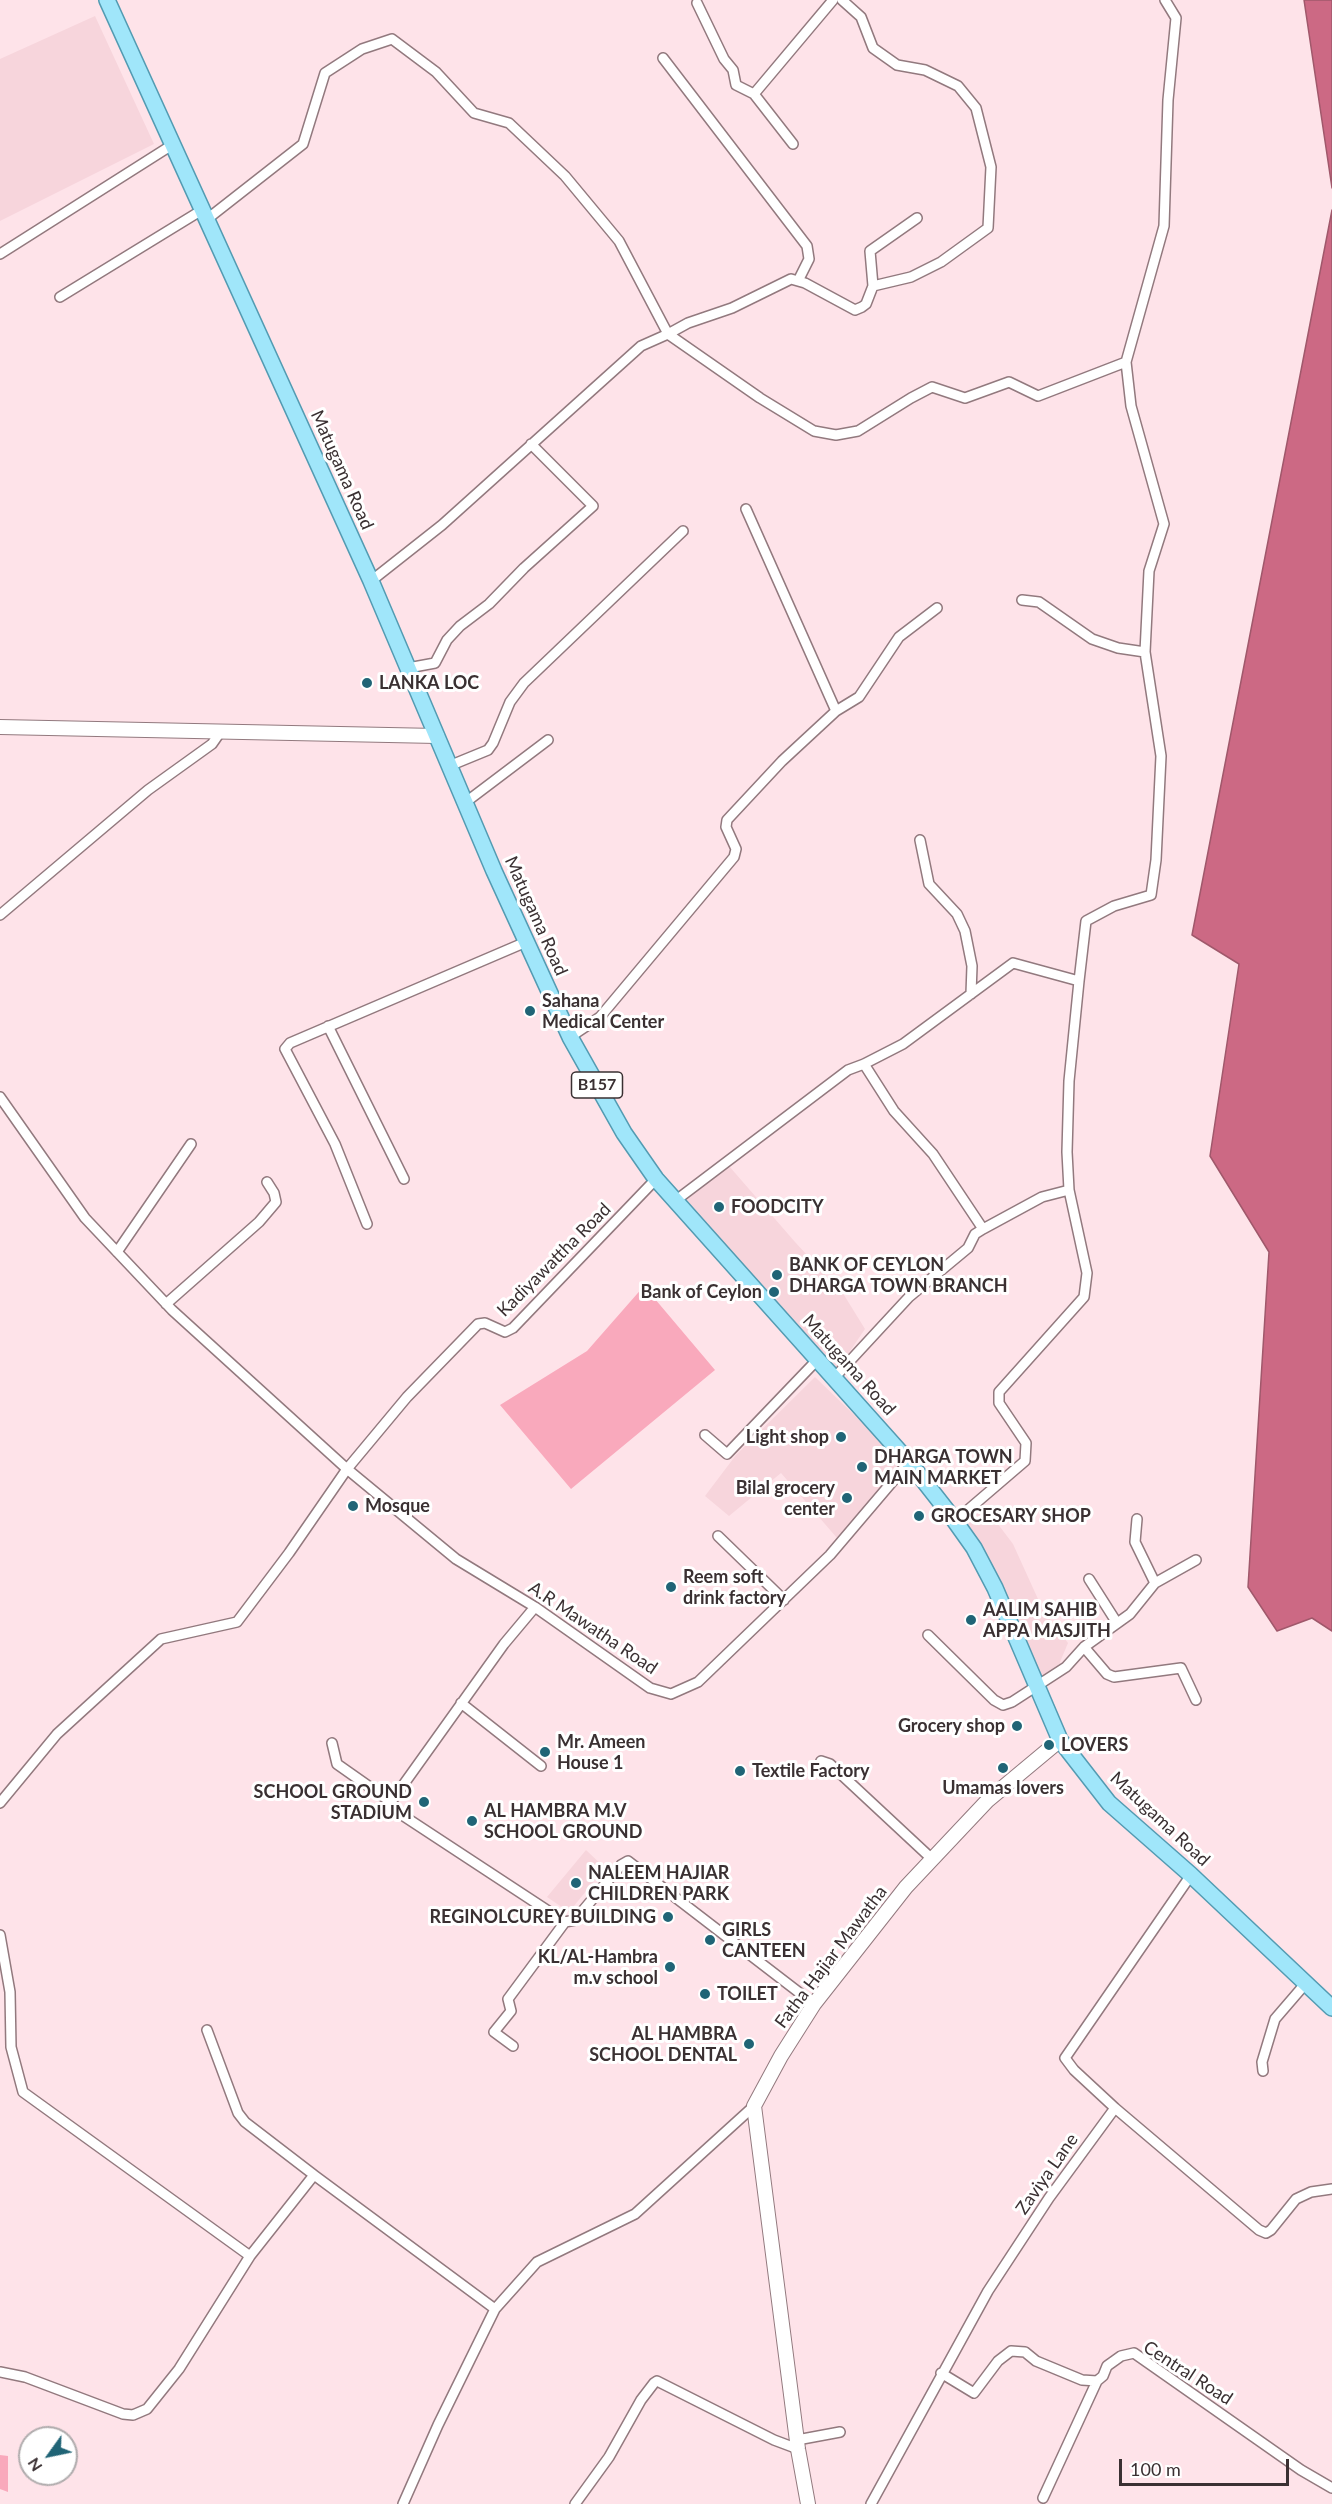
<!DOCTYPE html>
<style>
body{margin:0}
#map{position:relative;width:1332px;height:2504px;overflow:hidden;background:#fee3e9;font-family:Lato,sans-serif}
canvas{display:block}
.north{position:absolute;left:18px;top:2426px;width:60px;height:60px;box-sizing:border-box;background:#fff;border:2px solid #b0acad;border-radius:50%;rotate:237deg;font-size:16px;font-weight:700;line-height:24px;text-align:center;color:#3a3032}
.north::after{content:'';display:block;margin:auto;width:21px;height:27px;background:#206476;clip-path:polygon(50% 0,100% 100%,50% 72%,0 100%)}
.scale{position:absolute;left:1119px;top:2459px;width:170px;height:27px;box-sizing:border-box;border:3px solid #3a3032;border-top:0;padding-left:8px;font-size:18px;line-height:21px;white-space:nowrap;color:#3a3032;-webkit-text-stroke:4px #fff;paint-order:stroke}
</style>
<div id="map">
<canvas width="1332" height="2504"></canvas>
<div class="north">N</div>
<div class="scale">100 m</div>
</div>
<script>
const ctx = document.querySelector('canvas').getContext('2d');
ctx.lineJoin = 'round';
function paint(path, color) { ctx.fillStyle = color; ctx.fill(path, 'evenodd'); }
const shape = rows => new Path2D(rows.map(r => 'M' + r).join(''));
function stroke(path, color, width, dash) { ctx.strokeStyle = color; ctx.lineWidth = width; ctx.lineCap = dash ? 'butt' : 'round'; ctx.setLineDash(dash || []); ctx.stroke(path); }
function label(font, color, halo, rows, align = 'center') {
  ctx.font = font + ' Lato,sans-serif'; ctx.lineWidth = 6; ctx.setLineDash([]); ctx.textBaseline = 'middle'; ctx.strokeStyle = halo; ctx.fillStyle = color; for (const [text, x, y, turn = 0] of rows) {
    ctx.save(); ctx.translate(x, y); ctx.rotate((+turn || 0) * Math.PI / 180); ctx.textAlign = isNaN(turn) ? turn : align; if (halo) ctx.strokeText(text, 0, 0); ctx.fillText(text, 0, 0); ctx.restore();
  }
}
paint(shape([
 [95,16,154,144,0,221,0,59],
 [729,1166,795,1242,844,1295,865,1329,837,1370,807,1341,682,1203],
 [815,1377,904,1463,837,1538,781,1473,729,1516,705,1496,736,1455],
 [982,1503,1013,1544,1043,1610,1068,1643,1060,1662,1060,1669,1039,1682,959,1522],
 [586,1850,605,1868,569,1912,547,1897]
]), '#f7d5dc');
paint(shape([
 [644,1286,715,1370,571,1489,500,1405,587,1351],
 [0,2455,8,2456,8,2492,0,2489]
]), '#f9a9bc');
const water = shape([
 [1304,0,1332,0,1332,188,1304,0],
 [1332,210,1332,1631,1312,1618,1277,1631,1248,1587,1269,1252,1210,1156,1239,964,1192,935,1332,210]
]);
paint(water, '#cc6984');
stroke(water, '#a0586b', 1.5);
const street = shape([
 [842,0,861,17,873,48,897,65,925,70,958,86,976,108,991,167,988,228,941,262,911,277,873,286],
 [697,3,724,59,733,70,736,85,754,94,793,144],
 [663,58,807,246,809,259,798,281],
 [754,94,833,0],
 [206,220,303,144,325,73,362,49,392,39,436,72,474,113,509,123,565,176,619,241,668,334,688,323,732,308,791,279,805,283,855,310,862,307,866,304,873,286,870,251,917,218],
 [0,254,172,145],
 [60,297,202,210],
 [746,509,836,711],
 [371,581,442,525,641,346,668,334,760,398,814,431,836,435,858,431,911,398,932,387,965,398,1009,382,1038,396,1126,362],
 [1022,600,1039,602,1092,639,1118,648,1145,652],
 [408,668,435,663,447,640,460,626,489,604,524,568,593,506,531,444],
 [449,766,488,750,493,743,510,702,524,683,683,531],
 [466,802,548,740],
 [920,840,929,884,957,914,965,931,972,966,971,994],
 [0,915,148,790,212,744,221,731],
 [1079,981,1086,921,1114,906,1151,895,1156,860,1161,756,1145,652,1149,571,1164,524,1131,406,1126,362,1164,226,1168,100,1176,18,1165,0],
 [328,1026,404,1179],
 [570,1037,600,1017,734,857,736,849,726,827,727,820,782,761,836,711,859,697,899,637,937,608],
 [0,1097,85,1218,172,1310,347,1469,456,1559,535,1607,650,1688,671,1694,698,1682,830,1555,909,1462],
 [675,1201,848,1070,864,1064,903,1044,1013,963,1079,981,1069,1081,1067,1152,1069,1190,1087,1273,1084,1297,999,1392,999,1403,1026,1443,1025,1461,955,1521],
 [367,1224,335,1144,285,1049,290,1043,526,942],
 [983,1229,1042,1197,1069,1190],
 [117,1252,191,1144],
 [166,1304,259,1222,276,1202,274,1193,267,1182],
 [835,1377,909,1297,968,1248,975,1234,983,1229,933,1154,894,1111,864,1064],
 [705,1435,727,1454,818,1359],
 [718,1536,784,1600],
 [1089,1579,1117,1623],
 [1155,1583,1196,1560],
 [535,1607,504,1644,391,1802,396,1811,565,1922,575,1920,621,1865,628,1861,814,2004],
 [928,1635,994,1700,1003,1705,1012,1702,1066,1667,1084,1647,1130,1614,1155,1583,1135,1542,1137,1519],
 [1084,1647,1107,1674,1114,1677,1181,1668,1196,1700],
 [461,1703,541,1766],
 [332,1743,337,1764,391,1802],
 [821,1761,830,1764,932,1859],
 [0,1803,57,1734,161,1639,237,1622,289,1553,347,1469,407,1397,478,1324,485,1323,505,1332,513,1328,656,1179],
 [0,1935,10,1992,11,2047,23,2092,250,2256],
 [207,2030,238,2113,245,2122,314,2175],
 [513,2046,494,2032,511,2011,508,1999,565,1922],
 [1263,2071,1262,2062,1275,2019,1306,1983],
 [1115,2108,1074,2070,1065,2058,1191,1875],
 [0,2372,25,2377,123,2414,133,2415,147,2409,179,2369,250,2256,314,2175,495,2309],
 [941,2373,974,2393,998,2361,1011,2351,1025,2352,1036,2361,1082,2380,1097,2381,1103,2376,1107,2366,1121,2356,1134,2353,1301,2470,1332,2488],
 [797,2440,840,2432],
 [1043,2498,1097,2381],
 [403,2504,438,2425,495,2309,537,2262,635,2214,754,2106],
 [575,2504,609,2457,641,2400,654,2383,657,2381,774,2440,798,2449],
 [871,2504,988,2291,1049,2198,1115,2108,1259,2230,1266,2233,1271,2230,1296,2199,1311,2192,1332,2189]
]);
const secondary = shape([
 [0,727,437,736],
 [808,2504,798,2449,754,2106,781,2056,814,2004,906,1887,988,1800,1060,1740]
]);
const primary = shape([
 [107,0,371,581,494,871,570,1037,624,1133,656,1179,909,1462,952,1517,974,1548,995,1588,1060,1740,1109,1803,1191,1875,1332,2008]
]);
stroke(street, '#92797e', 12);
stroke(secondary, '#92797e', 16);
stroke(primary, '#539bb2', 18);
stroke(street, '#fff', 9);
stroke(secondary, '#fff', 14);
stroke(primary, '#a0e6fa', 15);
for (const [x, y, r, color] of [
 [367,683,6,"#206476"],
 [530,1011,6,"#206476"],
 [719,1207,6,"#206476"],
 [777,1275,6,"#206476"],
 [774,1292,6,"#206476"],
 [841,1437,6,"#206476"],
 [862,1467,6,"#206476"],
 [847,1498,6,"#206476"],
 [353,1506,6,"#206476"],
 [919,1516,6,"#206476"],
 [671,1587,6,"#206476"],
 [971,1620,6,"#206476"],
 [1017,1726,6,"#206476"],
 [1049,1745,6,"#206476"],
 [545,1752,6,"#206476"],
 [1003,1768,6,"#206476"],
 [740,1771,6,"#206476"],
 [424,1802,6,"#206476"],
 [472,1821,6,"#206476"],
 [576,1883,6,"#206476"],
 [668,1917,6,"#206476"],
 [710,1940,6,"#206476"],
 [670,1967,6,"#206476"],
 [705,1994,6,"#206476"],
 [749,2044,6,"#206476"]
]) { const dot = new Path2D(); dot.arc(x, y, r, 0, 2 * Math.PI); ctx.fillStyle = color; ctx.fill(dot); stroke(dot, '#fff', 2); }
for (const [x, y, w] of [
 [597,1085,51]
]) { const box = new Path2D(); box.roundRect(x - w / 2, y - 13, w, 26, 4.5); ctx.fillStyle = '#fff'; ctx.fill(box); stroke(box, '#3a3032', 1.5); }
label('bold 16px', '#3a3032', null, [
 ["B157",597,1085]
]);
label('18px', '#3a3032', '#fff', [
 ["Matugama Road",342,470,66],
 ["Matugama Road",536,916,66],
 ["Kadiyawattha Road",554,1260,-45],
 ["Matugama Road",849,1365,48],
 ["A.R Mawatha Road",593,1628,34],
 ["Matugama Road",1160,1819,43],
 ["Fatha Hajiar Mawatha",831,1957,-53],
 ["Zaviya Lane",1047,2174,-55],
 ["Central Road",1188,2373,33]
]);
label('bold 18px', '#3a3032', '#fff', [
 ["LANKA LOC",379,683],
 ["Sahana",542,1001],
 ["Medical Center",542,1022],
 ["FOODCITY",731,1207],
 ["BANK OF CEYLON",789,1265],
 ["DHARGA TOWN BRANCH",789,1286],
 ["Bank of Ceylon",762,1292,"right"],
 ["Light shop",829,1437,"right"],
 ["DHARGA TOWN",874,1457],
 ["MAIN MARKET",874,1478],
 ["Bilal grocery",835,1488,"right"],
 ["center",835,1509,"right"],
 ["Mosque",365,1506],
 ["GROCESARY SHOP",931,1516],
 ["Reem soft",683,1577],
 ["drink factory",683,1598],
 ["AALIM SAHIB",983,1610],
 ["APPA MASJITH",983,1631],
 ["Grocery shop",1005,1726,"right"],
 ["Mr. Ameen",557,1742],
 ["House 1",557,1763],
 ["LOVERS",1061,1745],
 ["Textile Factory",752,1771],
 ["Umamas lovers",1003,1788,"center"],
 ["SCHOOL GROUND",412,1792,"right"],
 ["STADIUM",412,1813,"right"],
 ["AL HAMBRA M.V",484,1811],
 ["SCHOOL GROUND",484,1832],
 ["NALEEM HAJIAR",588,1873],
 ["CHILDREN PARK",588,1894],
 ["REGINOLCUREY BUILDING",656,1917,"right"],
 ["GIRLS",722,1930],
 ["CANTEEN",722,1951],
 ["KL/AL-Hambra",658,1957,"right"],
 ["m.v school",658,1978,"right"],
 ["TOILET",717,1994],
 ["AL HAMBRA",737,2034,"right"],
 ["SCHOOL DENTAL",737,2055,"right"]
], 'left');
</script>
